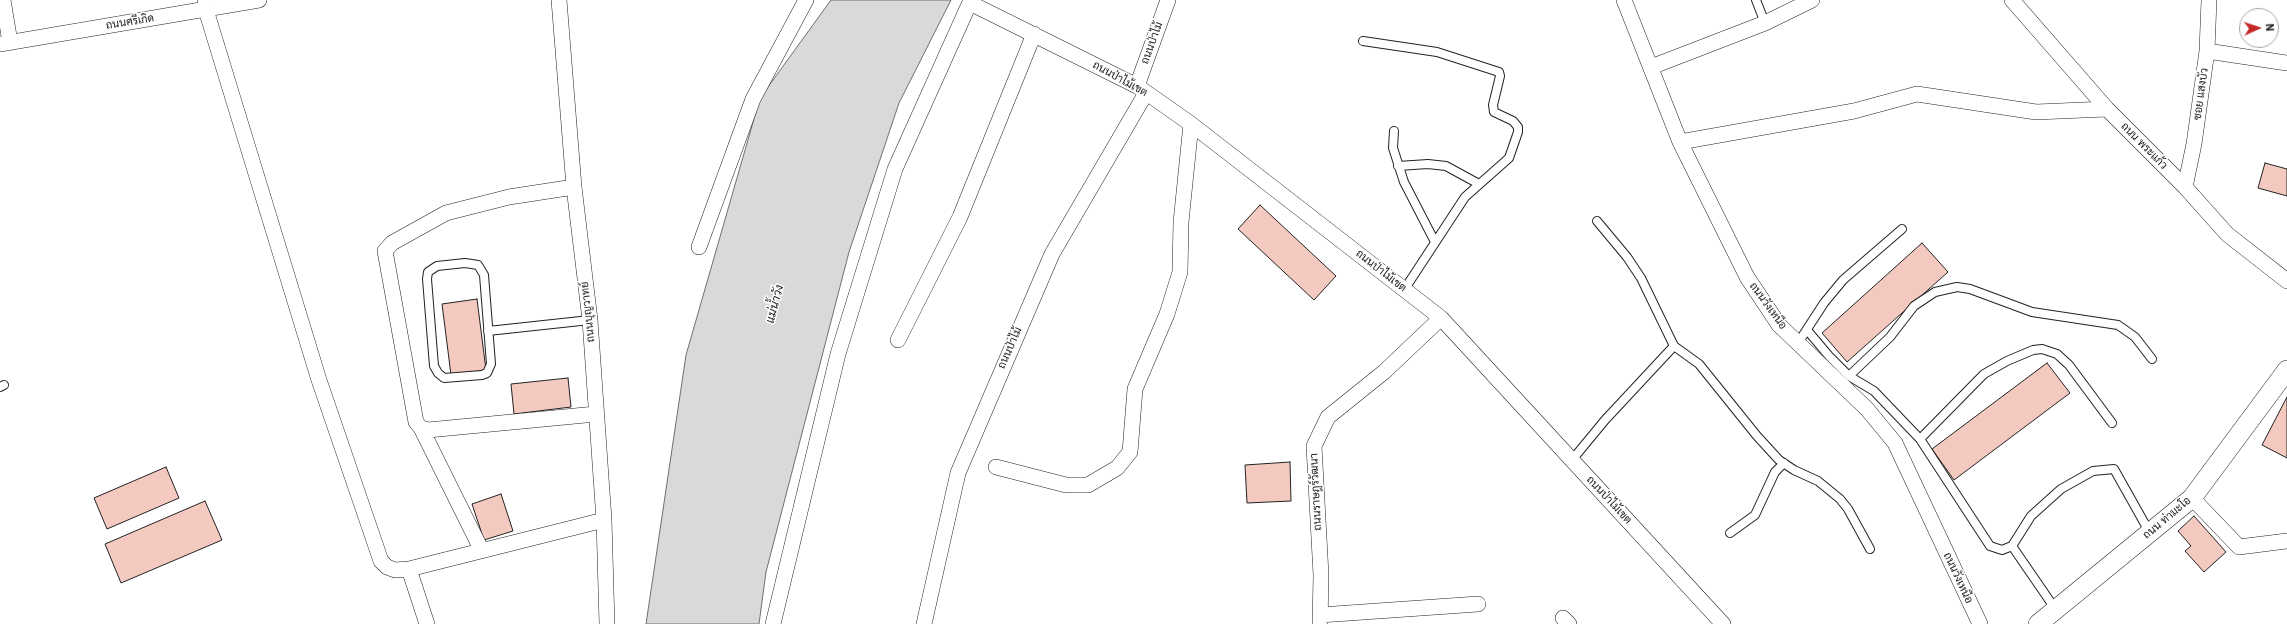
<!DOCTYPE html>
<meta charset="utf-8">
<style>
body{margin:0}
#map{position:relative;width:2287px;height:624px;overflow:hidden;background:#fff;font-family:"IBM Plex Sans",sans-serif}
canvas{display:block}
.north{position:absolute;left:2239px;top:8px;width:40px;height:40px;box-sizing:border-box;background:#fff;border:1px solid #a7a7a7;border-radius:50%;rotate:87deg;font-size:11px;font-weight:700;line-height:16px;text-align:center;color:#222}
.north::after{content:'';display:block;margin:auto;width:14px;height:18px;background:#c62828;clip-path:polygon(50% 0,100% 100%,50% 72%,0 100%)}
</style>
<div id="map">
<canvas width="2287" height="624"></canvas>
<div class="north">N</div>
</div>
<script>
const ctx = document.querySelector('canvas').getContext('2d');
ctx.lineJoin = 'round';
function paint(path, color) { ctx.fillStyle = color; ctx.fill(path, 'evenodd'); }
const shape = rows => new Path2D(rows.map(r => 'M' + r).join(''));
function stroke(path, color, width, dash) { ctx.strokeStyle = color; ctx.lineWidth = width; ctx.lineCap = dash ? 'butt' : 'round'; ctx.setLineDash(dash || []); ctx.stroke(path); }
function label(font, color, halo, rows, align = 'center') {
  ctx.font = font + ' "IBM Plex Sans",Sarabun,sans-serif'; ctx.lineWidth = 3; ctx.setLineDash([]); ctx.textBaseline = 'middle'; ctx.strokeStyle = halo; ctx.fillStyle = color; for (const [text, x, y, turn = 0] of rows) {
    ctx.save(); ctx.translate(x, y); ctx.rotate((+turn || 0) * Math.PI / 180); ctx.textAlign = isNaN(turn) ? turn : align; if (halo) ctx.strokeText(text, 0, 0); ctx.fillText(text, 0, 0); ctx.restore();
  }
}
const water = shape([
 [831,0,951,0,899,103,849,252,766,572,759,624,646,624,686,355,760,98,831,0]
]);
paint(water, '#d9d9d9');
stroke(water, '#6f6f6f', 1);
const building = shape([
 [2265,163,2287,169,2287,196,2258,188,2265,163],
 [1260,205,1336,276,1314,300,1238,229,1260,205],
 [1922,243,1948,272,1847,362,1822,333,1922,243],
 [477,299,486,370,451,375,442,304,477,299],
 [2047,363,2070,393,1954,480,1932,449,2047,363],
 [568,378,571,407,514,414,511,384,568,378],
 [2287,397,2287,458,2262,445,2287,397],
 [1290,462,1291,501,1247,503,1245,465,1290,462],
 [166,467,179,498,107,529,94,498,166,467],
 [501,494,513,531,484,540,472,504,501,494],
 [205,501,222,540,121,583,105,544,205,501],
 [2194,516,2226,552,2204,572,2185,551,2191,546,2178,531,2194,516]
]);
paint(building, '#f3c9c0');
stroke(building, '#222', 1);
const service = shape([
 [1756,0,1765,23],
 [1363,41,1437,52,1499,72,1500,76,1493,105,1494,112,1513,121,1518,127,1518,132,1509,158,1465,197,1404,290],
 [1394,131,1393,148,1404,182,1435,242],
 [1398,166,1428,164,1446,166,1479,184],
 [1597,221,1627,257,1641,278,1674,346,1699,364,1757,436,1779,460,1794,470,1818,481,1840,499,1848,509,1870,549],
 [465,263,478,265,484,275,491,364,487,373,482,375,444,378,438,373,434,366,427,279,428,272,437,266,465,263],
 [1807,330,1829,356,1849,376,1874,391,1920,439,1990,546,2002,550,2012,546],
 [488,331,590,320],
 [1798,343,1824,303,1843,280,1902,229],
 [1849,376,1890,337,1914,306,1935,292,1957,287,1970,289,2032,312,2118,325,2135,337,2152,359],
 [0,387,4,385],
 [1920,439,1984,374,2007,361,2033,350,2042,349,2057,354,2069,365,2112,423],
 [1572,460,1605,420,1674,346],
 [1730,533,1755,515,1775,472,1784,463],
 [2056,610,2012,546,2031,516,2061,489,2093,471,2114,469,2150,533]
]);
const minor = shape([
 [3,0,10,42],
 [205,0,206,10,319,380,381,561,387,567,395,570,409,569,604,520],
 [559,0,574,187,590,320,604,520,607,624],
 [1624,0,1680,142,1747,277,1779,325,1867,409,1895,443,1980,624],
 [2012,0,2107,109,2185,187,2227,234,2287,281],
 [970,3,1137,86,1191,124,1441,318,1723,624],
 [0,44,259,0],
 [2207,51,2287,63],
 [1651,67,1765,23,1812,0],
 [1137,86,1168,0],
 [1680,142,1854,111,1917,94,2036,112,2107,109],
 [2185,187,2194,144,2207,51,2209,0],
 [699,247,753,99,806,0],
 [898,340,960,217,1034,34],
 [421,428,428,430,596,414],
 [996,467,1066,485,1088,485,1117,468,1130,452,1135,389,1167,314,1180,272,1181,222,1191,124],
 [2192,498,2239,547,2287,541],
 [481,549,421,428,416,422,385,251,392,243,446,213,509,197,574,187],
 [409,569,427,624],
 [1320,615,1478,604],
 [1563,618,1569,624],
 [773,624,838,354,895,169,971,0],
 [924,624,958,473,1052,254,1146,93],
 [1320,624,1321,575,1314,446,1328,417,1384,372,1441,318]
]);
const tertiary = shape([
 [2038,624,2192,498,2287,370]
]);
stroke(service, '#222', 10);
stroke(minor, '#222', 16);
stroke(tertiary, '#222', 20);
stroke(service, '#fff', 8);
stroke(minor, '#fff', 15);
stroke(tertiary, '#fff', 19);
label('11px', '#222', '#fff', [
 ["ถนนศรีเกิด",130,22,-9],
 ["ถนนป่าไม้",1152,43,-70],
 ["ถนนป่าไม้เขต",1120,79,29],
 ["ซอย แสงบัว",2201,94,-82],
 ["ถนน พระแก้ว",2144,146,45],
 ["ถนนป่าไม้เขต",1381,271,38],
 ["ถนนวังเหนือ",1768,306,54],
 ["ถนนบุญวาทย์",588,312,-96],
 ["ถนนป่าไม้",1010,348,-66],
 ["ถนนราษฎร์วัฒนา",1316,492,-93],
 ["ถนนป่าไม้เขต",1609,500,47],
 ["ถนน ท่ามะโอ",2167,518,-40],
 ["ถนนวังเหนือ",1958,578,65]
]);
label('italic 12px', '#222', '#fff', [
 ["แม่น้ำวัง",775,304,-75]
]);
</script>
